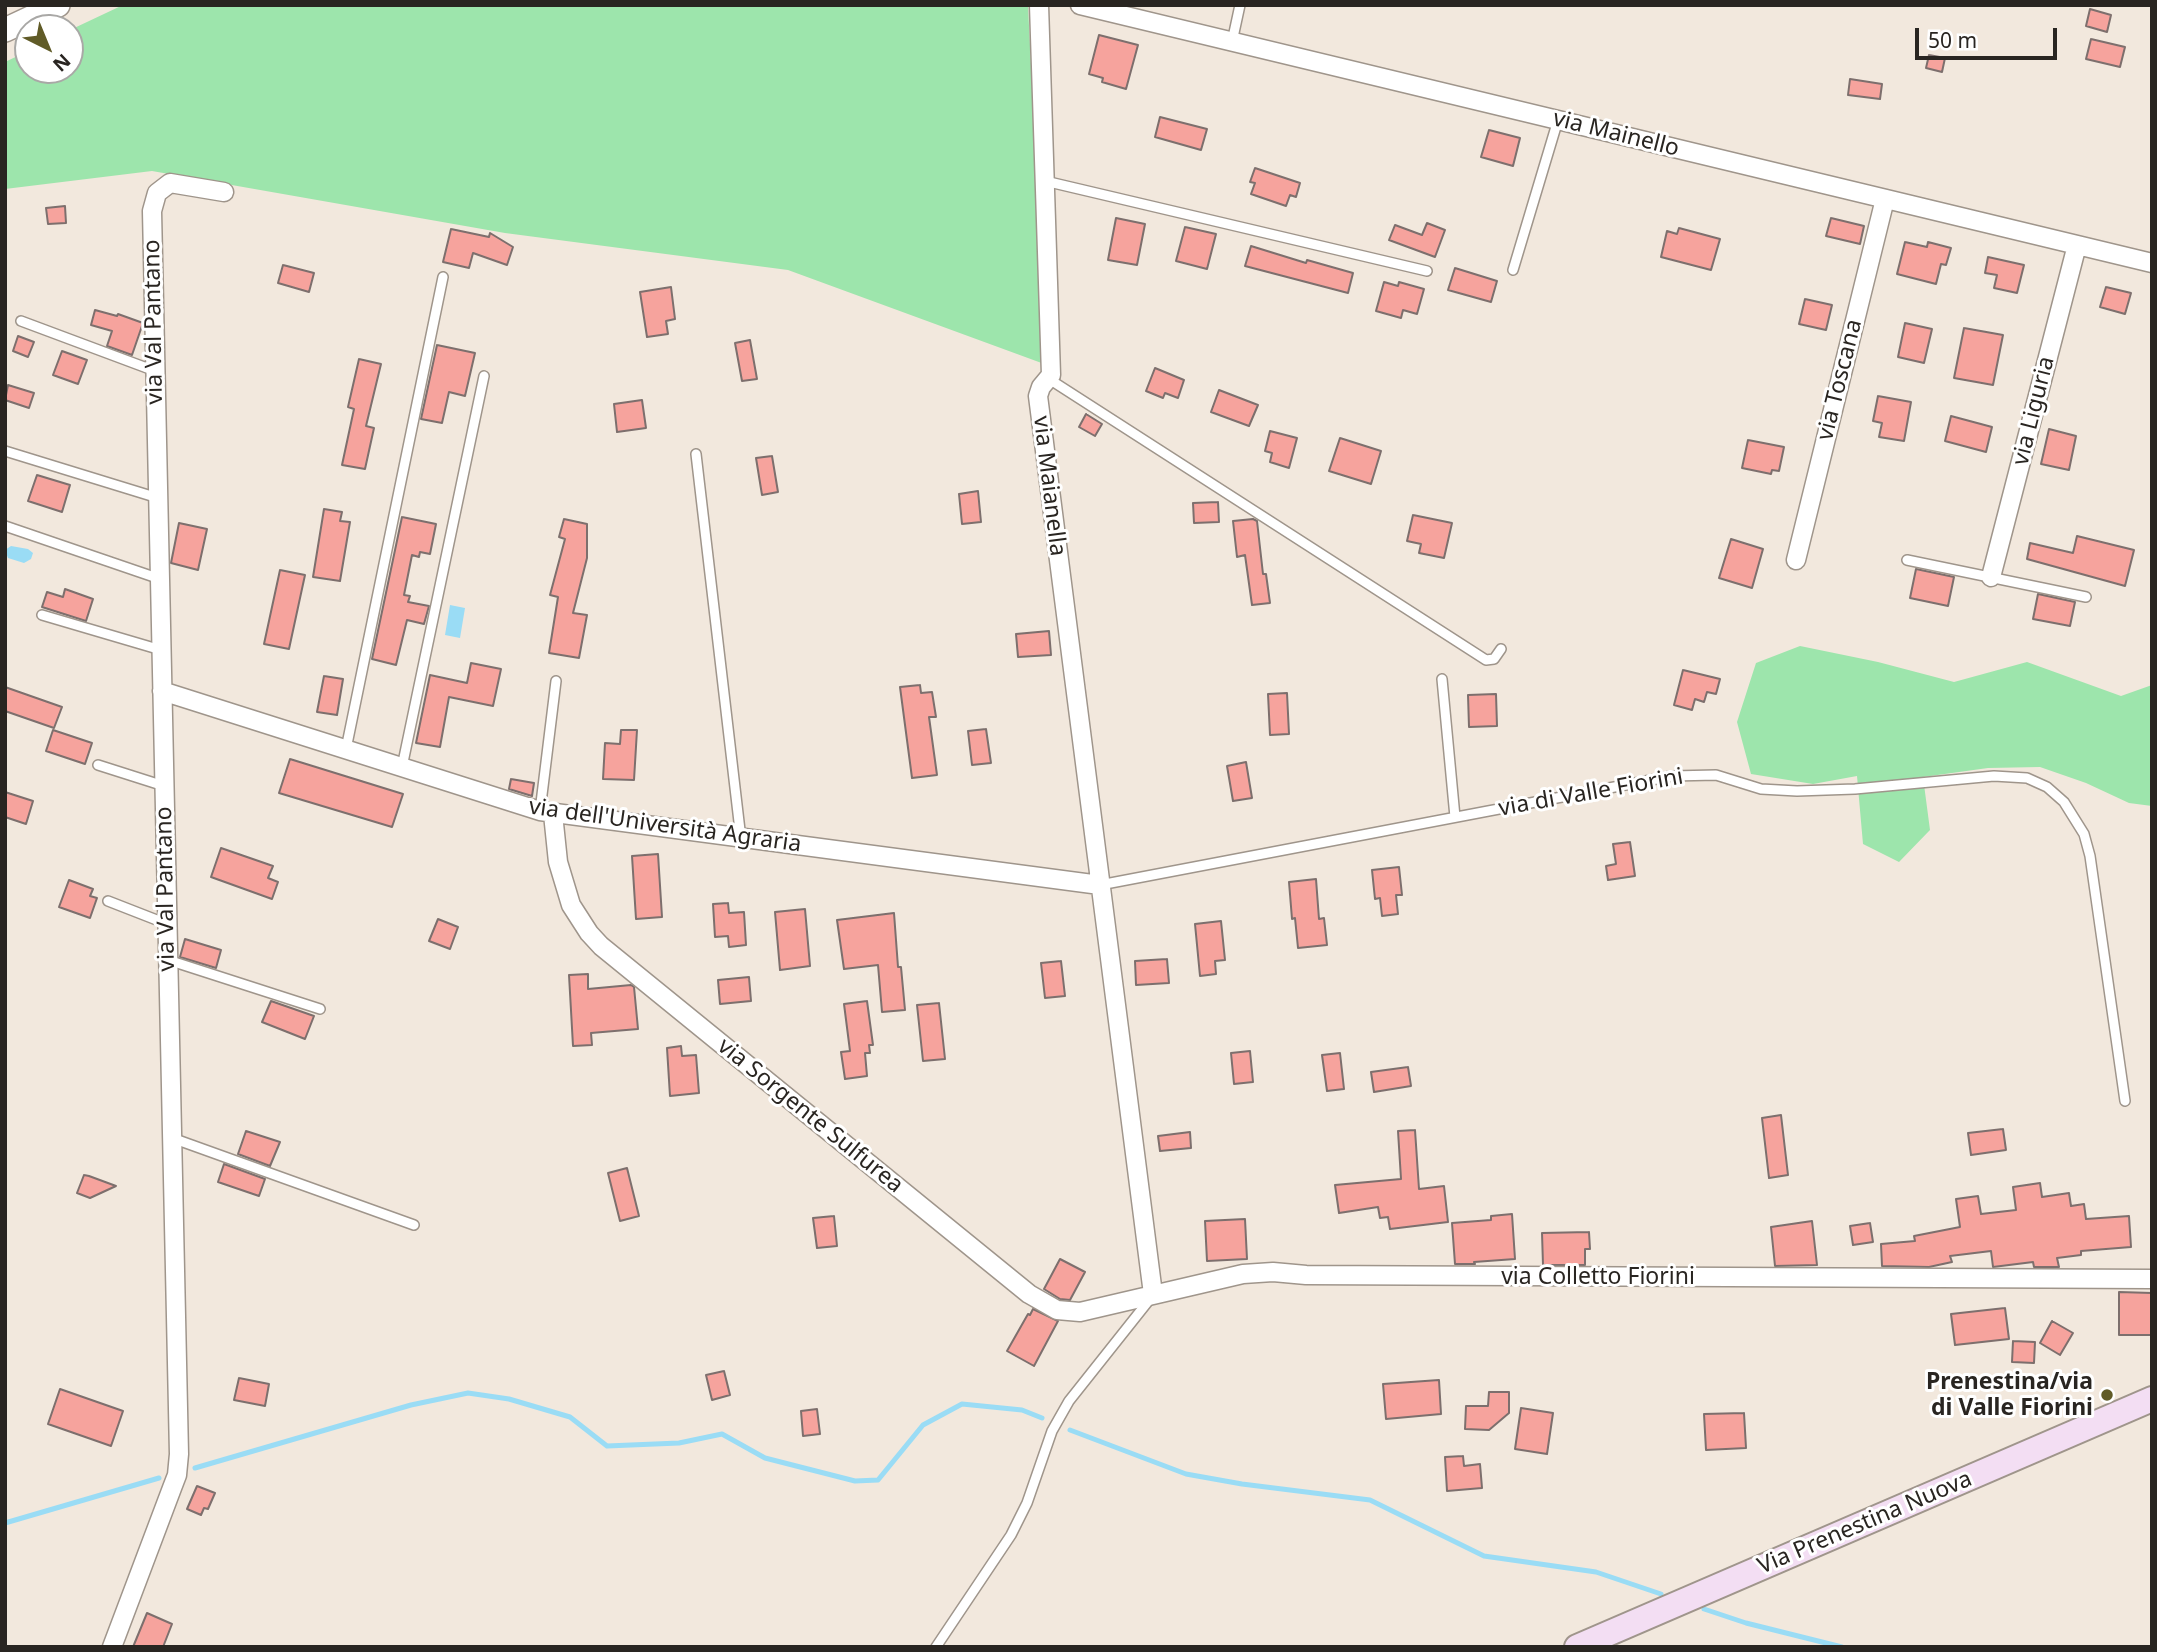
<!DOCTYPE html>
<meta charset="utf-8">
<style>
body{margin:0}
#map{position:relative;width:2157px;height:1652px;overflow:hidden;background:#f2e8dd;font-family:"Noto Sans",sans-serif}
canvas{display:block}
.frame{position:absolute;inset:0;border:7px solid #292521;pointer-events:none}
.north{position:absolute;left:14px;top:14px;width:70px;height:70px;box-sizing:border-box;background:#fff;border:2px solid #a9a8a6;border-radius:50%;rotate:137deg;font-size:19px;font-weight:700;line-height:28px;text-align:center;color:#292521}
.north::after{content:'';display:block;margin:auto;width:24px;height:32px;background:#605b27;clip-path:polygon(50% 0,100% 100%,50% 72%,0 100%)}
.scale{position:absolute;left:1915px;top:28px;width:142px;height:32px;box-sizing:border-box;border:4px solid #292521;border-top:0;padding-left:9px;font-size:21px;line-height:24px;white-space:nowrap;color:#292521;-webkit-text-stroke:5px #fff;paint-order:stroke}
</style>
<div id="map">
<canvas width="2157" height="1652"></canvas>
<div class="frame"></div>
<div class="north">N</div>
<div class="scale">50 m</div>
</div>
<script>
const ctx = document.querySelector('canvas').getContext('2d');
ctx.lineJoin = 'round';
function paint(path, color) { ctx.fillStyle = color; ctx.fill(path, 'evenodd'); }
const shape = rows => new Path2D(rows.map(r => 'M' + r).join(''));
function stroke(path, color, width, dash) { ctx.strokeStyle = color; ctx.lineWidth = width; ctx.lineCap = dash ? 'butt' : 'round'; ctx.setLineDash(dash || []); ctx.stroke(path); }
function label(font, color, halo, rows, align = 'center') {
  ctx.font = font + ' "Noto Sans",sans-serif'; ctx.lineWidth = 6; ctx.setLineDash([]); ctx.textBaseline = 'middle'; ctx.strokeStyle = halo; ctx.fillStyle = color; for (const [text, x, y, turn = 0] of rows) {
    ctx.save(); ctx.translate(x, y); ctx.rotate((+turn || 0) * Math.PI / 180); ctx.textAlign = isNaN(turn) ? turn : align; if (halo) ctx.strokeText(text, 0, 0); ctx.fillText(text, 0, 0); ctx.restore();
  }
}
paint(shape([
 [123,5,1024,5,1028,7,1047,365,788,270,505,233,152,171,5,189,5,62,28,51,28,70,70,70,70,30],
 [1800,646,1878,662,1954,682,2027,662,2121,696,2152,685,2152,806,2129,803,2086,783,2040,767,1988,768,1923,777,1930,830,1899,862,1863,844,1857,776,1813,784,1751,774,1737,722,1756,663]
]), '#9de5ac');
paint(shape([
 [11,546,28,549,33,553,31,559,24,563,8,558,5,550],
 [450,605,465,608,460,638,445,635]
]), '#9adcf5');
stroke(shape([
 [1070,1430,1186,1474,1242,1484,1370,1500,1484,1556,1596,1572,1661,1594],
 [195,1468,411,1405,468,1393,509,1399,570,1417,607,1446,679,1443,722,1434,765,1458,855,1481,878,1480,923,1425,962,1404,1022,1410,1042,1418],
 [5,1523,159,1478],
 [1704,1609,1746,1623,1842,1647]
]), '#9adcf5', 5);
const building = shape([
 [2090,9,2111,15,2107,32,2086,26,2090,9],
 [1099,35,1138,45,1126,89,1102,82,1103,78,1089,74,1099,35],
 [2091,39,2125,47,2120,67,2086,59,2091,39],
 [1929,55,1945,58,1942,72,1926,68,1929,55],
 [1850,79,1882,84,1880,99,1848,95,1850,79],
 [1160,117,1207,129,1201,150,1155,137,1160,117],
 [1489,130,1520,138,1513,166,1481,157,1489,130],
 [1255,168,1300,183,1296,197,1290,195,1286,206,1251,194,1255,183,1250,182,1255,168],
 [65,206,66,223,48,224,46,208,65,206],
 [1116,218,1145,224,1137,265,1108,260,1116,218],
 [1831,218,1864,226,1860,244,1826,236,1831,218],
 [1427,223,1445,230,1435,257,1389,240,1395,225,1422,235,1427,223],
 [1185,227,1216,234,1207,269,1176,261,1185,227],
 [1679,228,1720,239,1711,270,1661,257,1667,231,1677,234,1679,228],
 [451,229,489,237,490,233,513,247,507,265,473,253,469,268,443,262,451,229],
 [1905,242,1927,247,1928,242,1951,248,1946,265,1941,264,1936,284,1897,274,1905,242],
 [1251,246,1306,263,1307,260,1353,273,1348,293,1245,266,1251,246],
 [1988,257,2024,265,2017,293,1994,288,1997,275,1985,273,1988,257],
 [283,265,314,273,309,292,278,283,283,265],
 [1455,268,1497,281,1491,302,1448,290,1455,268],
 [1384,282,1398,286,1399,282,1424,289,1417,314,1403,310,1401,318,1376,311,1384,282],
 [671,287,675,319,666,321,668,334,647,337,640,292,671,287],
 [2106,287,2131,293,2125,314,2100,307,2106,287],
 [1805,299,1832,305,1826,330,1799,324,1805,299],
 [95,310,117,316,118,314,143,323,132,355,107,346,112,331,91,325,95,310],
 [1905,323,1932,329,1924,363,1898,357,1905,323],
 [1964,328,2003,335,1993,385,1954,378,1964,328],
 [18,336,34,342,28,357,13,351,18,336],
 [750,340,757,379,742,381,735,343,750,340],
 [437,345,475,353,465,396,449,392,442,423,421,419,437,345],
 [62,351,87,360,78,384,53,375,62,351],
 [359,359,381,364,366,426,374,428,365,469,342,465,354,409,348,407,359,359],
 [1155,368,1184,380,1178,398,1165,393,1163,398,1146,391,1155,368],
 [8,385,34,393,29,408,5,400,8,385],
 [1219,390,1258,405,1249,426,1211,412,1219,390],
 [1878,396,1911,402,1904,441,1879,437,1882,423,1873,421,1878,396],
 [642,400,646,428,617,432,614,404,642,400],
 [1086,414,1102,424,1095,436,1079,427,1086,414],
 [1951,416,1992,427,1986,452,1945,441,1951,416],
 [2049,429,2076,436,2069,470,2041,464,2049,429],
 [1270,431,1297,438,1289,468,1270,462,1272,453,1265,451,1270,431],
 [1340,438,1381,451,1371,484,1329,471,1340,438],
 [1748,440,1784,447,1779,471,1772,470,1771,474,1742,468,1748,440],
 [772,456,778,492,762,495,756,458,772,456],
 [37,475,70,485,62,512,28,501,37,475],
 [978,491,981,522,962,524,959,494,978,491],
 [1218,502,1219,522,1194,523,1193,503,1218,502],
 [324,509,342,512,340,521,350,522,340,581,313,577,324,509],
 [1413,515,1452,523,1444,558,1419,553,1421,544,1407,541,1413,515],
 [402,517,436,524,430,554,420,552,419,557,412,555,404,595,410,596,408,602,429,606,424,624,407,620,396,665,372,659,402,517],
 [564,519,587,524,587,558,573,613,587,615,579,658,549,653,558,597,550,595,565,539,559,537,564,519],
 [1253,519,1257,521,1263,574,1266,574,1270,603,1252,605,1245,555,1237,557,1233,521,1253,519],
 [179,523,207,529,198,570,171,563,179,523],
 [2077,536,2134,550,2125,586,2027,559,2030,543,2073,553,2077,536],
 [1731,539,1763,549,1752,588,1719,578,1731,539],
 [1916,569,1954,577,1948,606,1910,598,1916,569],
 [280,570,305,575,289,649,264,644,280,570],
 [65,589,93,599,86,621,42,607,47,592,63,597,65,589],
 [2038,594,2075,602,2070,626,2033,619,2038,594],
 [1049,631,1051,655,1018,657,1016,634,1049,631],
 [471,663,501,669,493,706,449,697,440,747,416,743,430,675,467,683,471,663],
 [1683,670,1720,679,1716,694,1707,692,1704,702,1695,699,1692,710,1674,705,1683,670],
 [324,676,343,679,337,715,317,712,324,676],
 [920,685,921,693,932,692,936,717,929,717,937,775,912,778,900,687,920,685],
 [5,687,62,707,54,728,5,711,5,687],
 [1287,693,1289,734,1270,735,1268,694,1287,693],
 [1496,694,1497,726,1469,727,1468,695,1496,694],
 [986,729,991,763,972,765,968,731,986,729],
 [53,730,92,743,85,764,46,751,53,730],
 [621,730,637,730,634,780,603,779,605,743,620,744,621,730],
 [290,759,403,794,392,827,279,793,290,759],
 [1246,762,1252,798,1233,801,1227,766,1246,762],
 [511,779,534,783,532,796,509,789,511,779],
 [5,792,33,801,26,824,5,817,5,792],
 [1630,842,1635,876,1608,880,1606,866,1616,864,1613,844,1630,842],
 [221,848,273,866,268,878,278,882,272,899,211,877,221,848],
 [658,854,662,917,636,919,632,856,658,854],
 [1399,867,1402,895,1396,895,1398,914,1382,916,1380,898,1375,899,1372,870,1399,867],
 [1316,879,1319,919,1324,918,1327,945,1298,948,1295,918,1292,919,1289,882,1316,879],
 [69,880,93,889,90,896,97,898,90,918,59,907,69,880],
 [728,903,729,913,744,912,746,945,729,947,728,936,715,937,713,904,728,903],
 [805,909,810,966,780,970,775,912,805,909],
 [894,913,898,967,901,967,905,1010,882,1012,878,965,844,969,837,920,894,913],
 [438,919,458,927,450,949,429,941,438,919],
 [1221,921,1225,960,1215,961,1216,974,1200,976,1195,924,1221,921],
 [185,939,221,950,216,968,180,957,185,939],
 [1167,959,1169,983,1136,985,1135,961,1167,959],
 [1061,961,1065,996,1045,998,1041,963,1061,961],
 [588,974,588,989,631,985,634,987,638,1029,591,1033,592,1045,573,1046,569,975,588,974],
 [749,977,751,1001,720,1004,718,980,749,977],
 [271,1001,314,1016,305,1039,262,1022,271,1001],
 [867,1001,873,1045,869,1045,870,1053,865,1053,867,1076,845,1079,841,1052,850,1051,844,1004,867,1001],
 [939,1003,945,1059,923,1061,917,1005,939,1003],
 [681,1046,682,1056,696,1055,699,1093,670,1096,667,1048,681,1046],
 [1250,1051,1253,1082,1234,1084,1231,1053,1250,1051],
 [1340,1053,1344,1089,1327,1091,1322,1055,1340,1053],
 [1408,1067,1411,1086,1374,1092,1371,1072,1408,1067],
 [1781,1115,1788,1175,1769,1178,1762,1118,1781,1115],
 [2003,1129,2006,1150,1971,1155,1968,1133,2003,1129],
 [1415,1130,1419,1189,1444,1186,1448,1222,1390,1229,1388,1217,1380,1218,1378,1207,1339,1213,1335,1185,1401,1179,1398,1131,1415,1130],
 [246,1131,280,1142,270,1166,238,1154,246,1131],
 [1190,1132,1191,1148,1160,1151,1158,1136,1190,1132],
 [224,1164,265,1179,259,1196,218,1182,224,1164],
 [627,1168,639,1216,620,1221,608,1173,627,1168],
 [84,1175,89,1176,116,1186,90,1198,77,1193,84,1175],
 [2040,1183,2042,1197,2069,1193,2071,1206,2084,1204,2086,1219,2129,1216,2131,1247,2081,1251,2081,1255,2057,1258,2059,1267,2034,1267,2033,1262,1993,1267,1991,1251,1950,1256,1952,1262,1929,1267,1882,1266,1881,1244,1915,1241,1914,1236,1960,1227,1956,1199,1978,1196,1981,1214,2016,1210,2013,1187,2040,1183],
 [1512,1214,1515,1259,1474,1262,1475,1264,1455,1264,1452,1223,1491,1220,1491,1216,1512,1214],
 [834,1216,837,1246,817,1248,813,1218,834,1216],
 [1245,1219,1247,1259,1207,1261,1205,1221,1245,1219],
 [1812,1221,1817,1265,1775,1266,1771,1227,1812,1221],
 [1870,1223,1873,1242,1853,1245,1850,1226,1870,1223],
 [1589,1232,1590,1249,1585,1249,1585,1265,1543,1265,1542,1233,1589,1232],
 [1060,1259,1085,1272,1070,1300,1060,1299,1044,1289,1060,1259],
 [2119,1292,2152,1293,2152,1335,2119,1335,2119,1292],
 [2005,1308,2009,1339,1955,1345,1951,1314,2005,1308],
 [1033,1309,1058,1321,1034,1366,1007,1351,1028,1314,1030,1315,1033,1309],
 [2052,1321,2073,1333,2060,1355,2040,1343,2052,1321],
 [2013,1341,2035,1342,2034,1363,2012,1362,2013,1341],
 [724,1371,730,1395,712,1400,706,1375,724,1371],
 [239,1378,269,1384,265,1406,234,1400,239,1378],
 [1439,1380,1441,1414,1386,1419,1383,1384,1439,1380],
 [60,1389,123,1411,111,1446,48,1424,60,1389],
 [1489,1392,1509,1392,1509,1413,1489,1430,1465,1429,1466,1406,1488,1406,1489,1392],
 [1521,1408,1553,1413,1547,1454,1515,1449,1521,1408],
 [817,1409,820,1434,803,1436,801,1411,817,1409],
 [1744,1413,1746,1448,1706,1450,1704,1414,1744,1413],
 [1463,1456,1464,1466,1480,1464,1482,1488,1447,1491,1445,1457,1463,1456],
 [197,1486,215,1493,208,1509,204,1508,201,1515,187,1509,197,1486],
 [147,1613,172,1624,163,1647,133,1647,147,1613]
]);
paint(building, '#f6a39d');
stroke(building, '#7d6f6d', 2);
const service = shape([
 [1232,42,1240,5],
 [1045,181,1427,271],
 [1513,270,1558,120],
 [21,321,155,371],
 [1049,379,1486,660,1494,659,1501,649],
 [5,451,158,498],
 [696,454,741,839],
 [5,526,160,579],
 [1907,560,2086,597],
 [42,615,161,650],
 [1442,679,1455,817],
 [346,749,443,277],
 [98,765,164,786],
 [402,767,484,376],
 [540,811,556,681],
 [1100,885,1672,776,1716,775,1761,789,1797,791,1855,789,1994,776,2027,778,2047,787,2064,802,2084,834,2090,856,2125,1101],
 [108,901,167,924],
 [168,960,320,1009],
 [172,1138,414,1225],
 [936,1647,1011,1535,1027,1503,1052,1431,1069,1401,1150,1299]
]);
const minor = shape([
 [1039,5,1051,375,1041,387,1038,396,1153,1294],
 [1080,5,2152,263],
 [1796,560,1885,199],
 [1991,577,2077,245],
 [162,691,540,811,1100,885],
 [553,814,558,862,571,905,589,933,601,946,1029,1294,1057,1310,1080,1312,1243,1274,1273,1272,1306,1275,2152,1279],
 [112,1647,172,1488,177,1475,179,1454,152,211,157,193,170,183,224,192]
]);
const tertiary = shape([
 [5,30,58,5]
]);
const secondary = shape([
 [1577,1647,2152,1399]
]);
stroke(service, '#9f958b', 12);
stroke(minor, '#9f958b', 21);
stroke(tertiary, '#9f958b', 26);
stroke(secondary, '#9f958b', 28);
stroke(service, '#fff', 9);
stroke(minor, '#fff', 18);
stroke(tertiary, '#fff', 23);
stroke(secondary, '#f3def3', 24);
for (const [x, y, r, color] of [
 [2107,1395,7,"#605b27"]
]) { const dot = new Path2D(); dot.arc(x, y, r, 0, 2 * Math.PI); ctx.fillStyle = color; ctx.fill(dot); stroke(dot, '#fff', 2.5); }
label('23px', '#292521', '#fff', [
 ["via Mainello",1616,134,14],
 ["via Val Pantano",154,322,-91],
 ["via Toscana",1840,380,-76],
 ["via Liguria",2034,411,-76],
 ["via Maianella",1049,486,83],
 ["via di Valle Fiorini",1591,793,-10],
 ["via dell'Università Agraria",665,826,8],
 ["via Val Pantano",166,889,-91],
 ["via Sorgente Sulfurea",810,1116,39],
 ["via Colletto Fiorini",1598,1277],
 ["Via Prenestina Nuova",1865,1523,-23]
]);
label('bold 23px', '#292521', '#fff', [
 ["Prenestina/via",2093,1382],
 ["di Valle Fiorini",2093,1408]
], 'right');
</script>
